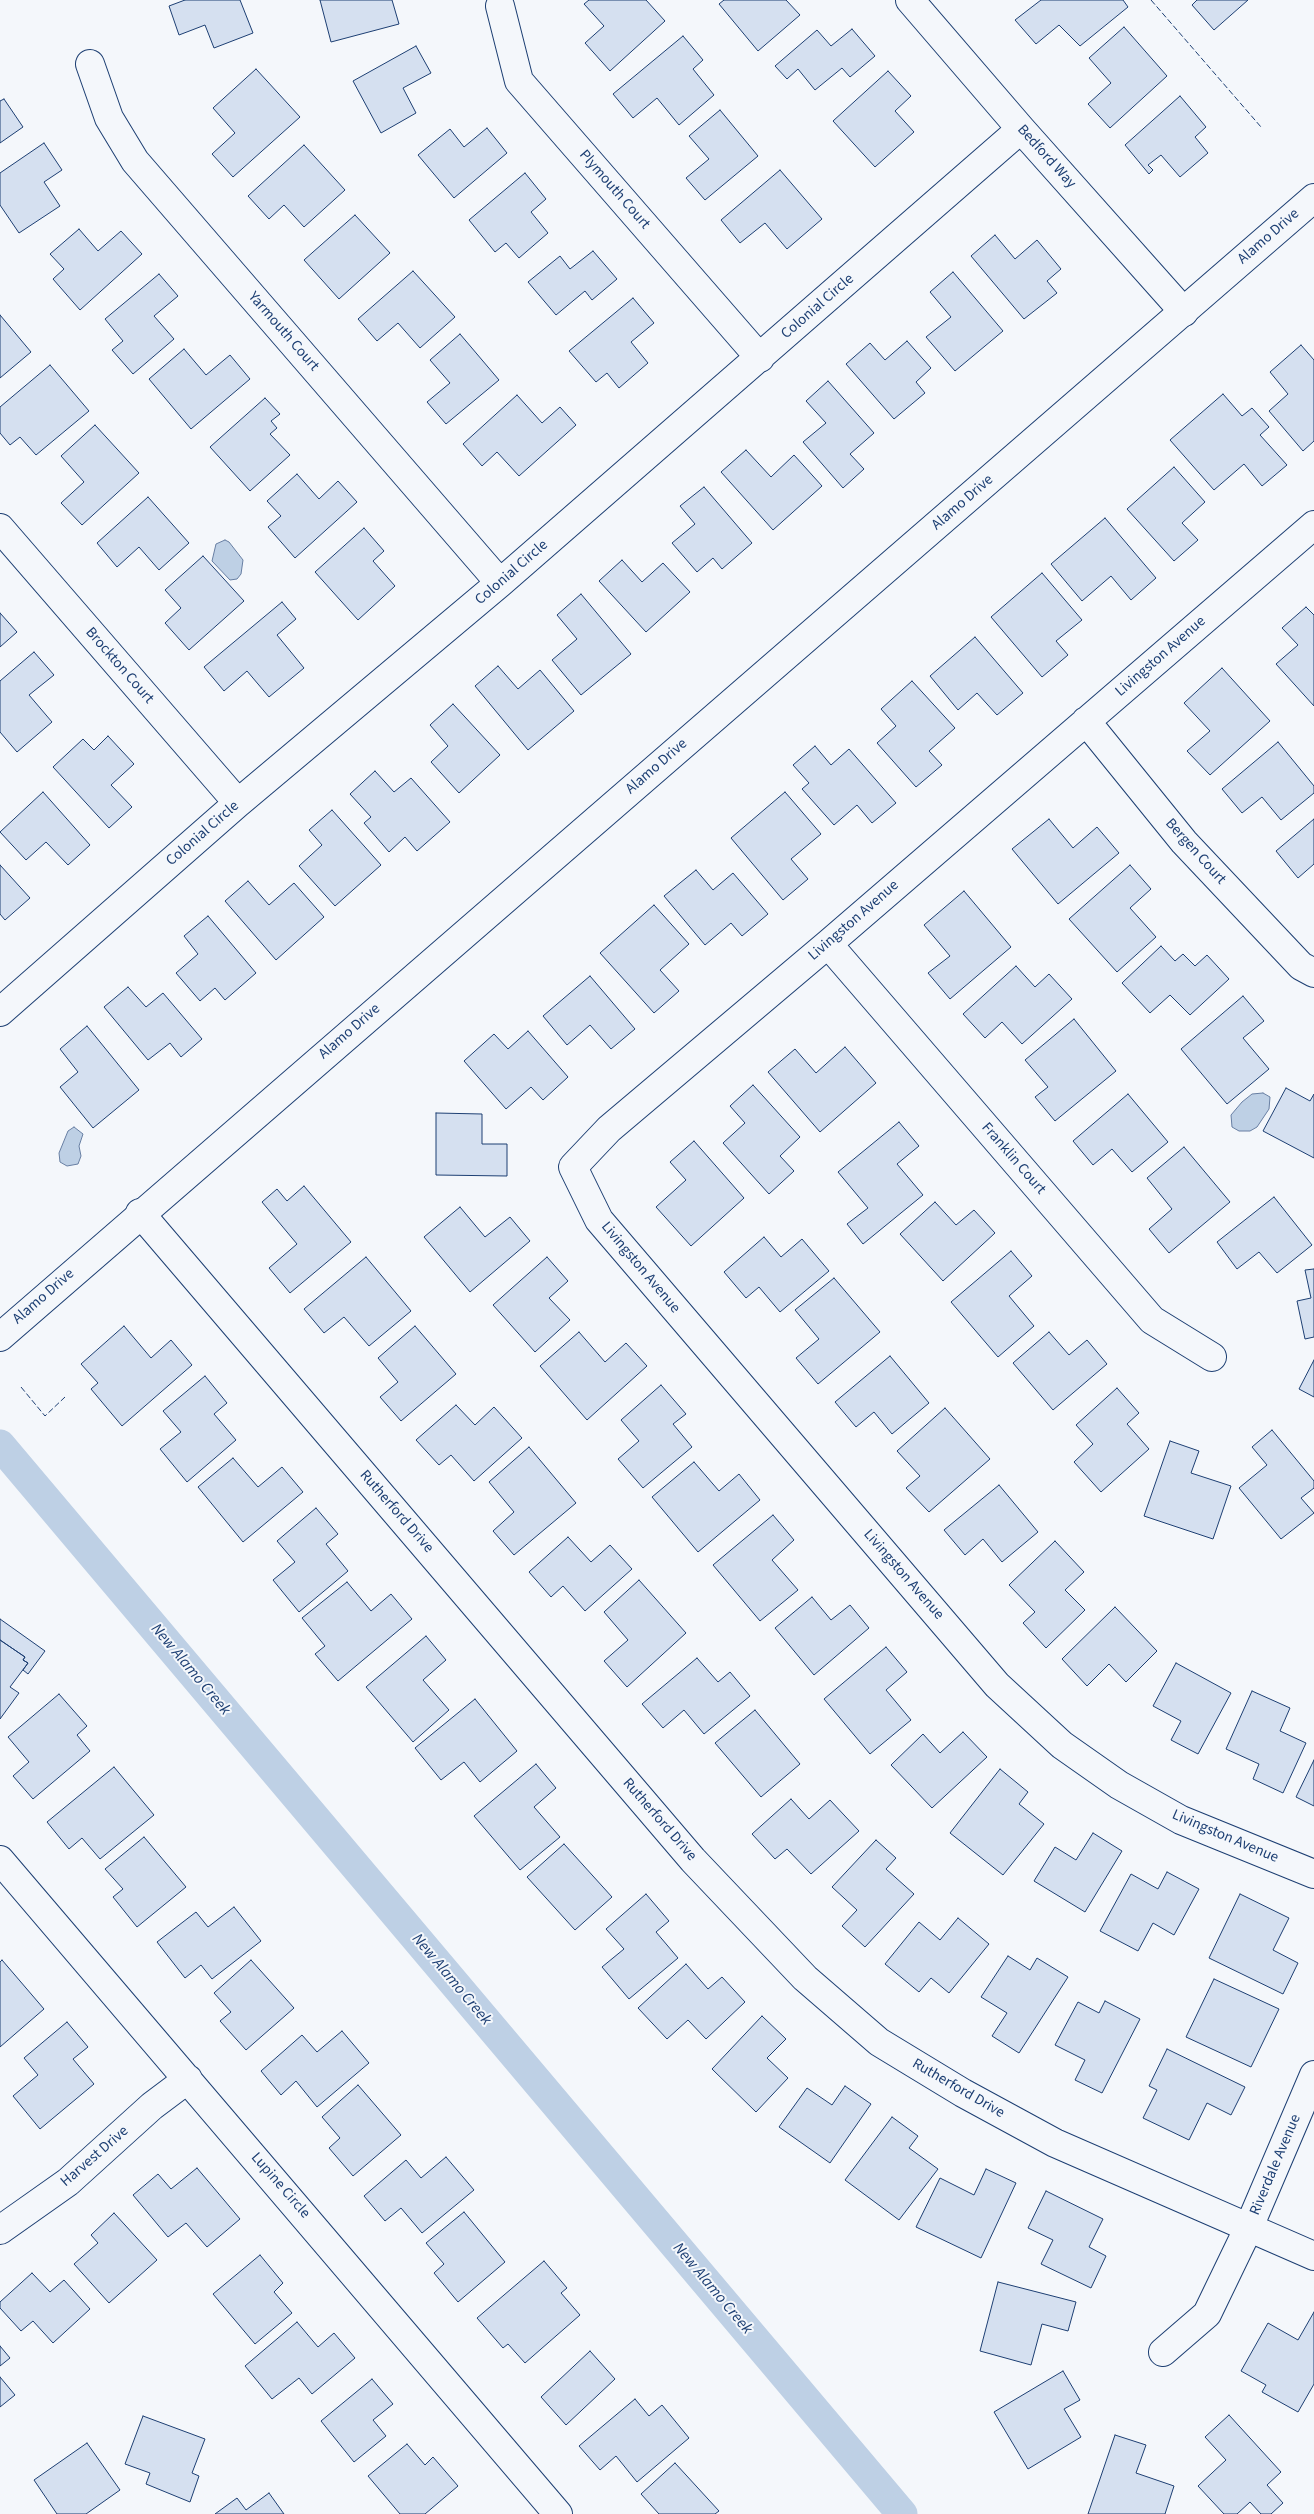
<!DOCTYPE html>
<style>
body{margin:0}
canvas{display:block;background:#f4f7fb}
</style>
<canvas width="1314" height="2514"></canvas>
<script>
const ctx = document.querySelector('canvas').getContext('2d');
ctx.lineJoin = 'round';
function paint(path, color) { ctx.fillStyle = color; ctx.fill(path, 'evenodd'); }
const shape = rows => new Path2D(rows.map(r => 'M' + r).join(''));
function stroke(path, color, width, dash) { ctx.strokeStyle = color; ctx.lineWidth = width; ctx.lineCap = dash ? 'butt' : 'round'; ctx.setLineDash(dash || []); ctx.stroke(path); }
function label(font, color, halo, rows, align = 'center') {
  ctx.font = font + ' "Source Sans 3",sans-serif'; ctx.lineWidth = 4; ctx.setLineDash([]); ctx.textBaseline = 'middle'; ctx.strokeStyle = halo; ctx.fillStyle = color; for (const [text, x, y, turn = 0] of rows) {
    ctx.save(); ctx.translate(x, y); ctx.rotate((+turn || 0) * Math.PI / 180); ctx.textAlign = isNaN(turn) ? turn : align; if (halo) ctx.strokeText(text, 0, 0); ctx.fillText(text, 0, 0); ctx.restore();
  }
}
const water = shape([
 [225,540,229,542,243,560,241,574,237,579,230,580,212,561,216,544,225,540],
 [1263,1093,1270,1097,1269,1109,1257,1127,1250,1131,1239,1131,1232,1127,1231,1115,1242,1102,1252,1094,1263,1093],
 [74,1127,83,1134,79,1146,81,1156,78,1164,67,1166,60,1162,59,1153,68,1131,74,1127]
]);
paint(water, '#bed0e5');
stroke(water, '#687fa3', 1);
stroke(shape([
 [0,1445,902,2514]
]), '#bed0e5', 31);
const building = shape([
 [185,0,240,0,253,33,214,48,205,25,179,35,169,6,185,0],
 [320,0,392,0,399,24,331,42,320,0],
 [589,0,646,0,665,21,610,71,585,43,604,26,584,4,589,0],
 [724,0,786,0,800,15,758,51,719,4,724,0],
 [1041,0,1123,0,1128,7,1080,46,1059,25,1036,44,1015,20,1041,0],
 [1197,0,1248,0,1214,30,1192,5,1197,0],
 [1124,27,1167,76,1110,128,1088,104,1111,83,1089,58,1124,27],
 [852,29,875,56,850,77,842,68,815,90,798,69,787,79,775,66,817,30,831,46,852,29],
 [683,36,703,60,693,69,714,95,679,125,657,98,633,118,613,94,683,36],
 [416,46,431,73,403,88,416,113,381,133,353,81,416,46],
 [256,69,300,117,233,177,212,154,235,133,213,108,256,69],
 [888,71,911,96,895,111,914,132,875,167,833,121,888,71],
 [1180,96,1206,127,1195,137,1208,153,1180,177,1161,155,1148,165,1153,170,1149,174,1125,145,1180,96],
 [4,99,23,127,0,143,0,101,4,99],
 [720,110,758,156,705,200,686,178,709,159,689,136,720,110],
 [487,128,507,153,454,198,418,155,450,129,464,147,487,128],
 [44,143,62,170,44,182,60,206,19,233,0,205,0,173,44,143],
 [304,145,345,190,304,227,284,205,269,219,248,196,304,145],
 [780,170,822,219,787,249,765,223,740,243,721,220,780,170],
 [525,173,546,199,531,212,548,233,519,258,506,243,495,252,469,220,525,173],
 [355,215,390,253,339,299,304,260,355,215],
 [79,229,98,251,121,231,142,254,80,310,53,279,64,269,50,254,79,229],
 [995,235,1015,259,1037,240,1061,269,1047,281,1057,293,1024,319,971,256,995,235],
 [593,251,617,279,592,300,585,291,556,315,528,282,560,256,570,269,593,251],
 [413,271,455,317,420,348,398,323,377,341,358,319,413,271],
 [953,272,1003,331,955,371,926,337,951,317,930,292,953,272],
 [159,274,178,296,154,316,174,339,133,374,112,350,123,341,105,319,159,274],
 [633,298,654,323,631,342,648,363,619,388,607,373,596,382,569,351,633,298],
 [0,315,31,352,0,378,0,315],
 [460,334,499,380,446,424,427,402,450,383,430,360,460,334],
 [907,341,931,368,916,382,925,393,894,419,846,364,870,343,885,360,907,341],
 [1301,345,1314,360,1314,441,1303,451,1269,411,1288,394,1270,372,1301,345],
 [184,349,206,375,230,355,250,379,191,429,149,379,184,349],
 [50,365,89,411,36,455,20,437,10,445,0,433,0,407,50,365],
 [828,381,874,433,850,454,864,469,843,488,803,442,826,423,806,401,828,381],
 [1223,394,1242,416,1252,408,1269,427,1260,435,1287,465,1262,486,1244,464,1214,490,1170,440,1223,394],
 [517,395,542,423,560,407,576,425,519,476,497,452,482,466,463,444,517,395],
 [265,398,280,414,271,421,277,428,270,434,290,455,250,491,210,447,265,398],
 [95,425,139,473,82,525,61,503,84,482,61,456,95,425],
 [746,450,771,477,794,455,822,486,773,530,721,472,746,450],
 [1174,467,1205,502,1182,523,1198,540,1174,561,1127,509,1174,467],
 [297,474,319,499,338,481,357,502,295,558,268,527,281,516,267,501,297,474],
 [704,487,752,543,722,569,713,558,697,572,672,543,695,524,680,506,704,487],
 [148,497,189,543,159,570,139,547,117,567,97,543,148,497],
 [1105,518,1156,578,1131,600,1111,576,1082,601,1051,564,1105,518],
 [364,528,384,551,373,561,395,586,358,620,315,572,364,528],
 [203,556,244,601,189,650,165,623,181,608,165,590,203,556],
 [622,560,642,582,663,563,690,592,646,632,599,581,622,560],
 [1042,573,1082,620,1056,641,1068,655,1042,677,991,617,1042,573],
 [581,594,631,654,581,695,552,660,577,639,557,615,581,594],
 [282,602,296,619,277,635,304,668,269,697,247,671,224,691,204,667,282,602],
 [1306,607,1314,615,1314,706,1276,664,1298,645,1282,628,1306,607],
 [0,613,17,632,0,647,0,613],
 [975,637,1023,693,997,715,977,693,958,710,930,676,975,637],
 [34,652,54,675,29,695,52,722,17,752,0,732,0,681,34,652],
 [498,666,518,689,540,670,574,711,528,750,475,686,498,666],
 [1222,668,1270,721,1210,775,1187,751,1210,731,1184,703,1222,668],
 [912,681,955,728,929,751,942,765,916,787,877,743,896,726,881,709,912,681],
 [453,704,500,755,459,793,431,762,448,746,430,725,453,704],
 [108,736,134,764,111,785,132,807,109,828,53,767,83,739,94,750,108,736],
 [1278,742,1314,786,1314,793,1281,820,1262,797,1242,813,1222,789,1278,742],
 [815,746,831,765,849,749,896,803,872,823,857,805,834,825,802,789,809,783,793,765,815,746],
 [375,771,394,792,411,778,450,822,417,851,405,837,389,852,364,823,371,817,350,794,375,771],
 [43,792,90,845,68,865,46,842,26,860,0,832,43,792],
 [785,792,821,834,791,859,808,879,783,900,731,838,785,792],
 [332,810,381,865,335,906,299,866,322,845,309,830,332,810],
 [1049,819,1073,848,1097,827,1119,853,1058,904,1012,849,1049,819],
 [1314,819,1314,864,1298,878,1276,851,1314,819],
 [0,865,30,898,5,920,0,914,0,865],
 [1130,865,1151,889,1130,908,1156,937,1117,972,1069,919,1130,865],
 [696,870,713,890,733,873,768,914,742,936,731,923,705,945,664,896,696,870],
 [248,881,269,905,294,883,324,917,276,960,225,901,248,881],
 [964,891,1011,947,950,999,928,973,950,956,924,925,964,891],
 [654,905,689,944,660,970,679,991,654,1013,600,953,654,905],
 [208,916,256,973,225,1000,215,988,200,1001,176,973,198,954,184,936,208,916],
 [1161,946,1175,961,1183,954,1195,966,1207,955,1229,979,1190,1015,1170,995,1150,1013,1122,983,1161,946],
 [1016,966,1035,987,1049,974,1072,999,1022,1044,1002,1022,985,1038,963,1014,1016,966],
 [590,976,635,1029,611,1049,590,1025,567,1045,543,1016,590,976],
 [128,987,146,1007,163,993,202,1039,181,1057,170,1043,148,1060,104,1007,128,987],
 [1243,996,1264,1021,1243,1038,1269,1069,1227,1104,1181,1049,1243,996],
 [1074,1019,1116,1071,1055,1121,1035,1097,1048,1087,1025,1060,1074,1019],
 [87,1026,139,1090,93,1128,60,1087,78,1072,60,1049,87,1026],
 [528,1031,568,1077,543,1100,531,1087,506,1109,464,1061,494,1034,508,1049,528,1031],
 [845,1047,876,1083,820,1132,768,1072,795,1049,816,1073,845,1047],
 [753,1085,800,1137,780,1156,794,1171,769,1194,723,1143,745,1123,730,1106,753,1085],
 [1286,1088,1310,1101,1314,1094,1314,1158,1263,1131,1286,1088],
 [1128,1094,1168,1142,1132,1172,1112,1149,1093,1165,1073,1141,1128,1094],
 [436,1113,482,1114,482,1144,507,1144,507,1176,436,1175,436,1113],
 [899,1122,919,1146,897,1164,923,1195,863,1244,847,1224,868,1208,838,1172,899,1122],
 [694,1141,744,1198,691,1246,656,1207,686,1180,670,1162,694,1141],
 [1184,1147,1230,1202,1169,1253,1149,1229,1172,1209,1147,1178,1184,1147],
 [304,1186,351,1242,290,1293,269,1268,297,1244,262,1202,277,1189,287,1201,304,1186],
 [1274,1197,1312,1245,1277,1273,1259,1252,1237,1269,1217,1242,1274,1197],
 [935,1202,956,1225,974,1210,995,1233,943,1281,900,1234,935,1202],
 [460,1207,485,1237,510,1217,530,1241,470,1292,424,1237,460,1207],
 [764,1237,781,1257,802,1239,829,1271,780,1312,759,1287,746,1298,724,1272,764,1237],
 [1011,1251,1032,1276,1009,1296,1034,1326,998,1357,951,1302,1011,1251],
 [366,1257,411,1311,369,1346,344,1317,324,1333,304,1309,366,1257],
 [547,1257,568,1281,549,1298,570,1320,535,1352,493,1305,547,1257],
 [1314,1269,1314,1337,1305,1339,1297,1301,1311,1298,1305,1270,1314,1269],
 [834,1278,880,1332,818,1384,796,1358,819,1339,795,1310,834,1278],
 [124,1326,151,1358,171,1340,192,1365,122,1426,91,1389,98,1383,81,1364,124,1326],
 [415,1326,456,1374,401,1421,380,1397,398,1382,378,1358,415,1326],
 [579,1332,605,1362,626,1343,647,1366,587,1420,540,1366,579,1332],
 [1049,1332,1069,1355,1087,1340,1107,1364,1053,1410,1013,1363,1049,1332],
 [890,1356,929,1403,892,1434,874,1412,856,1427,835,1402,890,1356],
 [1314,1360,1314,1397,1299,1389,1314,1360],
 [205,1376,227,1403,214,1414,236,1440,187,1482,160,1449,181,1432,163,1411,205,1376],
 [661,1385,686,1414,673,1424,692,1447,643,1488,618,1459,639,1441,621,1420,661,1385],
 [1117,1388,1139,1413,1127,1424,1149,1449,1101,1492,1074,1462,1093,1444,1076,1425,1117,1388],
 [456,1405,475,1425,494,1407,522,1438,474,1481,451,1455,439,1465,416,1440,456,1405],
 [945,1408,990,1459,929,1512,906,1488,920,1476,897,1451,945,1408],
 [1272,1430,1314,1481,1314,1488,1301,1498,1314,1513,1281,1539,1239,1488,1267,1465,1252,1447,1272,1430],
 [1170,1441,1199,1451,1191,1473,1231,1486,1213,1539,1144,1516,1170,1441],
 [529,1447,576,1503,514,1555,493,1531,514,1512,489,1482,529,1447],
 [233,1458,258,1487,282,1467,303,1492,243,1542,198,1487,233,1458],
 [694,1462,719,1491,739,1474,760,1500,698,1552,652,1497,694,1462],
 [999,1485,1038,1532,1002,1562,983,1539,965,1555,944,1530,999,1485],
 [316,1508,338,1534,326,1544,348,1571,299,1612,273,1580,295,1562,277,1541,316,1508],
 [773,1515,794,1540,772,1560,798,1590,760,1621,713,1565,773,1515],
 [568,1537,591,1562,610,1545,632,1569,585,1611,563,1586,551,1597,529,1572,568,1537],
 [1055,1541,1084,1572,1065,1590,1085,1610,1046,1648,1023,1623,1035,1612,1009,1585,1055,1541],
 [639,1580,686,1633,627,1687,604,1661,628,1640,604,1612,639,1580],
 [347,1582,371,1611,391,1594,412,1619,338,1681,315,1654,325,1646,302,1618,347,1582],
 [812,1597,831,1620,850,1605,869,1628,814,1675,775,1628,812,1597],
 [1115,1607,1157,1651,1126,1682,1109,1664,1087,1686,1062,1659,1115,1607],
 [0,1619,45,1651,28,1674,23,1670,28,1663,23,1660,25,1657,0,1640,0,1619],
 [426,1636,446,1660,423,1680,449,1710,413,1742,366,1687,426,1636],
 [0,1640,25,1657,23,1660,28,1663,10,1687,19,1693,0,1719,0,1640],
 [886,1647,907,1672,886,1690,911,1720,870,1754,824,1699,886,1647],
 [697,1658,718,1682,730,1672,750,1696,704,1734,684,1710,663,1728,642,1704,697,1658],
 [1176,1663,1231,1693,1198,1754,1171,1740,1181,1721,1153,1706,1176,1663],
 [1252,1691,1290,1708,1280,1731,1306,1743,1283,1793,1253,1779,1259,1764,1226,1749,1252,1691],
 [59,1694,87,1726,77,1735,90,1751,33,1799,13,1776,29,1762,8,1737,59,1694],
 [475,1699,517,1751,480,1782,464,1762,441,1780,415,1748,475,1699],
 [755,1710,800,1764,761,1797,715,1743,755,1710],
 [963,1732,987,1757,932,1808,891,1765,923,1734,940,1753,963,1732],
 [1314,1760,1314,1806,1296,1797,1314,1760],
 [536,1764,556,1788,534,1807,560,1837,520,1870,474,1816,536,1764],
 [114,1767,154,1815,100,1859,82,1838,69,1849,47,1822,114,1767],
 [1000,1769,1028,1792,1019,1804,1044,1824,1003,1875,950,1833,1000,1769],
 [791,1799,809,1819,830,1800,859,1831,811,1874,787,1849,775,1859,752,1834,791,1799],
 [1093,1833,1122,1851,1085,1912,1034,1881,1055,1847,1076,1860,1093,1833],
 [144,1837,186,1887,137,1927,113,1897,123,1889,105,1869,144,1837],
 [876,1840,896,1858,886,1869,914,1894,865,1947,842,1926,857,1910,832,1887,876,1840],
 [564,1844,612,1897,575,1930,527,1877,564,1844],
 [1167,1872,1199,1889,1174,1935,1153,1923,1138,1951,1100,1931,1131,1874,1158,1889,1167,1872],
 [646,1894,669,1921,656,1932,678,1958,629,1999,602,1967,624,1949,606,1929,646,1894],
 [1240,1894,1289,1918,1273,1950,1298,1963,1283,1994,1209,1958,1240,1894],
 [234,1907,261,1941,212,1979,201,1965,185,1978,157,1942,196,1912,208,1927,234,1907],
 [958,1918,989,1944,949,1993,931,1978,919,1992,885,1964,919,1922,940,1940,958,1918],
 [1008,1956,1030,1970,1037,1958,1068,1977,1019,2053,992,2036,1007,2013,981,1997,1008,1956],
 [2,1960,44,2009,0,2047,0,1962,2,1960],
 [251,1960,294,2008,246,2050,220,2021,231,2012,214,1993,251,1960],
 [686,1964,708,1989,722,1977,745,2002,706,2039,688,2020,667,2039,638,2008,686,1964],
 [1214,1979,1279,2009,1251,2067,1186,2037,1214,1979],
 [1105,2001,1140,2019,1102,2093,1075,2080,1085,2060,1055,2045,1078,2002,1099,2013,1105,2001],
 [762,2016,786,2039,767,2058,788,2078,756,2112,712,2069,762,2016],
 [67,2022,88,2047,73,2059,94,2084,40,2129,13,2096,38,2075,24,2058,67,2022],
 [342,2031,369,2063,317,2107,296,2081,281,2095,261,2071,302,2035,317,2052,342,2031],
 [1167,2049,1245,2087,1231,2115,1207,2103,1189,2140,1143,2118,1157,2090,1149,2086,1167,2049],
 [358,2085,401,2135,353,2176,329,2148,340,2138,322,2117,358,2085],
 [845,2086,871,2104,830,2163,779,2127,807,2088,832,2105,845,2086],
 [892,2117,918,2136,909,2148,938,2169,899,2220,845,2180,892,2117],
 [446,2157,474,2190,422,2233,401,2208,385,2221,364,2196,406,2160,421,2178,446,2157],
 [197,2168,240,2219,207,2247,186,2223,168,2237,133,2195,158,2174,171,2189,197,2168],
 [986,2169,1016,2183,981,2258,916,2227,940,2178,974,2195,986,2169],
 [1046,2191,1103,2219,1089,2247,1106,2256,1091,2288,1041,2264,1053,2240,1028,2228,1046,2191],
 [464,2212,505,2262,458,2302,434,2273,444,2264,426,2243,464,2212],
 [114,2213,157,2260,109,2303,74,2264,98,2243,91,2235,114,2213],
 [260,2255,283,2283,274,2292,292,2313,255,2344,213,2294,260,2255],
 [544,2261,567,2288,561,2293,580,2315,525,2363,508,2344,503,2348,477,2318,544,2261],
 [32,2273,50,2292,64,2280,90,2309,53,2343,33,2321,21,2331,0,2308,0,2302,32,2273],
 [998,2282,1076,2302,1068,2331,1042,2324,1031,2365,980,2351,998,2282],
 [1314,2312,1314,2384,1298,2412,1262,2392,1266,2385,1241,2371,1268,2323,1298,2340,1314,2312],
 [297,2322,318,2347,334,2333,355,2358,312,2394,299,2378,272,2399,245,2366,297,2322],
 [0,2346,10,2358,0,2366,0,2346],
 [590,2351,615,2379,566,2425,541,2397,590,2351],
 [1063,2371,1080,2400,1064,2409,1081,2437,1028,2469,994,2412,1063,2371],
 [0,2377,15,2395,0,2407,0,2377],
 [372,2379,393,2404,373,2420,386,2436,354,2462,321,2421,372,2379],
 [635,2399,649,2416,662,2405,689,2438,637,2482,616,2456,600,2470,579,2446,635,2399],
 [1229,2415,1281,2472,1267,2485,1283,2503,1271,2514,1261,2514,1250,2502,1237,2514,1224,2514,1198,2486,1226,2460,1205,2437,1229,2415],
 [143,2416,205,2439,192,2473,199,2476,190,2502,146,2484,150,2473,125,2464,143,2416],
 [1115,2435,1146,2445,1136,2473,1174,2486,1165,2514,1088,2514,1115,2435],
 [87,2443,120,2490,86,2514,57,2514,34,2480,87,2443],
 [407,2444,425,2465,433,2457,458,2486,425,2514,400,2514,368,2476,407,2444],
 [675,2463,719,2511,715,2514,659,2514,641,2494,675,2463],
 [269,2493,284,2514,215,2514,237,2498,246,2510,269,2493]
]);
paint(building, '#d5e0f0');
stroke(building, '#1d3f73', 1);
const minor = shape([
 [910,0,1021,129,1184,312],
 [500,6,519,81,760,358],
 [90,64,109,118,135,161,500,583],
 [1314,525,828,944,609,1129,573,1167,599,1220,997,1685,1062,1745,1119,1785,1181,1820,1314,1874],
 [0,528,238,803],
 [1086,721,1184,842,1301,966,1314,973],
 [828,944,1152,1320,1212,1357],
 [0,1012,238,803,500,583,1021,129],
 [140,1213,693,1860,805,1978,879,2042,963,2093,1055,2143,1314,2256],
 [0,1860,558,2514],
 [0,2230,68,2182,152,2106,188,2079],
 [1163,2352,1207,2314,1249,2227,1314,2075]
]);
const major = shape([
 [0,1337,1314,198]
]);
stroke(minor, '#1d3f73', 30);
stroke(major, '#1d3f73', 30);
stroke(minor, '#f4f7fb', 28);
stroke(major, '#f4f7fb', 28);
stroke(shape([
 [1151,0,1261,127],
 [21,1387,45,1416,65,1397]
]), '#1d3f73', 1, [6, 2.5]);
label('15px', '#1d3f73', '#f4f7fb', [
 ["Bedford Way",1046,157,48],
 ["Plymouth Court",614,190,49],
 ["Alamo Drive",1269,237,-41],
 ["Colonial Circle",818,307,-41],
 ["Yarmouth Court",283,332,49],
 ["Alamo Drive",963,503,-41],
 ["Colonial Circle",512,573,-41],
 ["Livingston Avenue",1161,657,-41],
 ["Brockton Court",119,666,49],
 ["Alamo Drive",657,767,-41],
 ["Colonial Circle",203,834,-41],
 ["Bergen Court",1195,852,48],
 ["Livingston Avenue",854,921,-41],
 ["Alamo Drive",350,1032,-41],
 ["Franklin Court",1013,1159,49],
 ["Livingston Avenue",640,1268,50],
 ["Alamo Drive",44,1297,-41],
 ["Rutherford Drive",396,1512,49],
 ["Livingston Avenue",903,1575,49],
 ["Rutherford Drive",659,1820,49],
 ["Livingston Avenue",1225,1837,23],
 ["Rutherford Drive",958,2089,30],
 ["Harvest Drive",95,2157,-41],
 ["Riverdale Avenue",1276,2165,-67],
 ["Lupine Circle",280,2186,49]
]);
label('italic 16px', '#1d3f73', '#f4f7fb', [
 ["New Alamo Creek",190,1670,50],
 ["New Alamo Creek",451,1980,50],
 ["New Alamo Creek",712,2289,50]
]);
</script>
